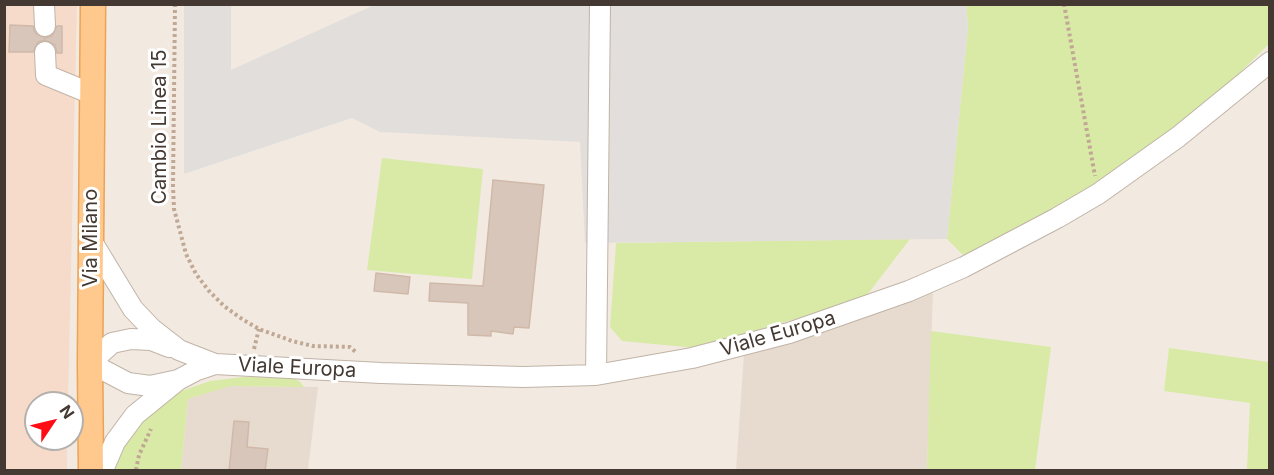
<!DOCTYPE html>
<style>
body{margin:0}
#map{position:relative;width:1274px;height:475px;overflow:hidden;background:#f2eae1;font-family:Inter,sans-serif}
canvas{display:block}
.frame{position:absolute;inset:0;border:6px solid #443932;pointer-events:none}
.north{position:absolute;left:24px;top:391px;width:60px;height:60px;box-sizing:border-box;background:#fff;border:2px solid #b4b0ad;border-radius:50%;rotate:55deg;font-size:16px;font-weight:700;line-height:24px;text-align:center;color:#443932}
.north::after{content:'';display:block;margin:auto;width:21px;height:27px;background:#ff0c15;clip-path:polygon(50% 0,100% 100%,50% 72%,0 100%)}
</style>
<div id="map">
<canvas width="1274" height="475"></canvas>
<div class="frame"></div>
<div class="north">N</div>
</div>
<script>
const ctx = document.querySelector('canvas').getContext('2d');
ctx.lineJoin = 'round';
function paint(path, color) { ctx.fillStyle = color; ctx.fill(path, 'evenodd'); }
const shape = rows => new Path2D(rows.map(r => 'M' + r).join(''));
function stroke(path, color, width, dash) { ctx.strokeStyle = color; ctx.lineWidth = width; ctx.lineCap = dash ? 'butt' : 'round'; ctx.setLineDash(dash || []); ctx.stroke(path); }
function label(font, color, halo, rows, align = 'center') {
  ctx.font = font + ' Inter,sans-serif'; ctx.lineWidth = 6; ctx.setLineDash([]); ctx.textBaseline = 'middle'; ctx.strokeStyle = halo; ctx.fillStyle = color; for (const [text, x, y, turn = 0] of rows) {
    ctx.save(); ctx.translate(x, y); ctx.rotate((+turn || 0) * Math.PI / 180); ctx.textAlign = isNaN(turn) ? turn : align; if (halo) ctx.strokeText(text, 0, 0); ctx.fillText(text, 0, 0); ctx.restore();
  }
}
paint(shape([
 [933,290,927,470,736,470,744,354,794,342,860,319],
 [229,386,318,387,308,470,181,470,188,399]
]), '#e7dbcf');
paint(shape([
 [4,5,77,5,68,403,36,403,36,439,67,439,67,470,5,470]
]), '#f7dbca');
paint(shape([
 [966,5,1269,5,1269,44,1215,97,1087,193,964,256,947,239,968,27],
 [382,158,483,169,472,279,367,270],
 [910,239,864,299,696,348,622,341,610,327,616,243],
 [931,331,1051,347,1035,470,927,470],
 [1169,348,1269,362,1269,470,1247,470,1250,403,1164,391],
 [244,377,293,378,300,382,304,387,230,386,188,399,181,470,112,470,119,452,146,414,176,393,210,381]
]), '#d8eaa6');
paint(shape([
 [184,5,231,5,231,70,374,5,966,5,968,27,947,239,585,243,580,142,380,132,352,118,184,174]
]), '#e2dedb');
const building = shape([
 [10,25,33,26,35,33,45,38,52,36,57,26,62,26,62,53,57,53,55,45,45,40,38,42,33,52,9,52,10,25],
 [493,180,544,185,529,328,514,327,513,334,491,331,491,336,468,335,468,303,429,301,430,283,483,286,493,180],
 [376,273,410,277,408,294,374,291,376,273],
 [234,421,249,422,247,447,268,449,265,471,229,471,234,421]
]);
paint(building, '#d7c6b9');
stroke(building, '#d0b9a9', 1.5);
const minor = shape([
 [44,4,45,26],
 [45,52,46,75,92,94],
 [91,240,133,309,152,329,179,350,215,364,381,373,523,377,596,375,692,358,789,333,909,291,964,267,1057,218,1098,194,1178,137,1270,62],
 [169,347,151,340,131,339,112,343,90,363,128,383,150,386,178,380],
 [596,375,600,4],
 [103,470,115,442,135,415,178,380,197,370,215,364]
]);
const major = shape([
 [91,470,90,363,93,4]
]);
stroke(minor, '#c1b3a7', 22);
stroke(major, '#eca356', 27);
stroke(shape([
 [175,4,173,186,174,209,186,254,196,274,209,291,224,306,242,319,259,329,292,341,313,346,350,347,357,353],
 [1064,4,1095,176],
 [254,349,259,329],
 [136,470,139,455,151,429]
]), '#c1a894', 4, [3, 3]);
stroke(minor, '#fff', 20);
stroke(major, '#ffc98e', 24);
label('20px', '#443932', '#fff', [
 ["Cambio Linea 15",160,127,-90],
 ["Via Milano",91,238,-90],
 ["Viale Europa",778,334,-16],
 ["Viale Europa",297,368,3]
]);
</script>
